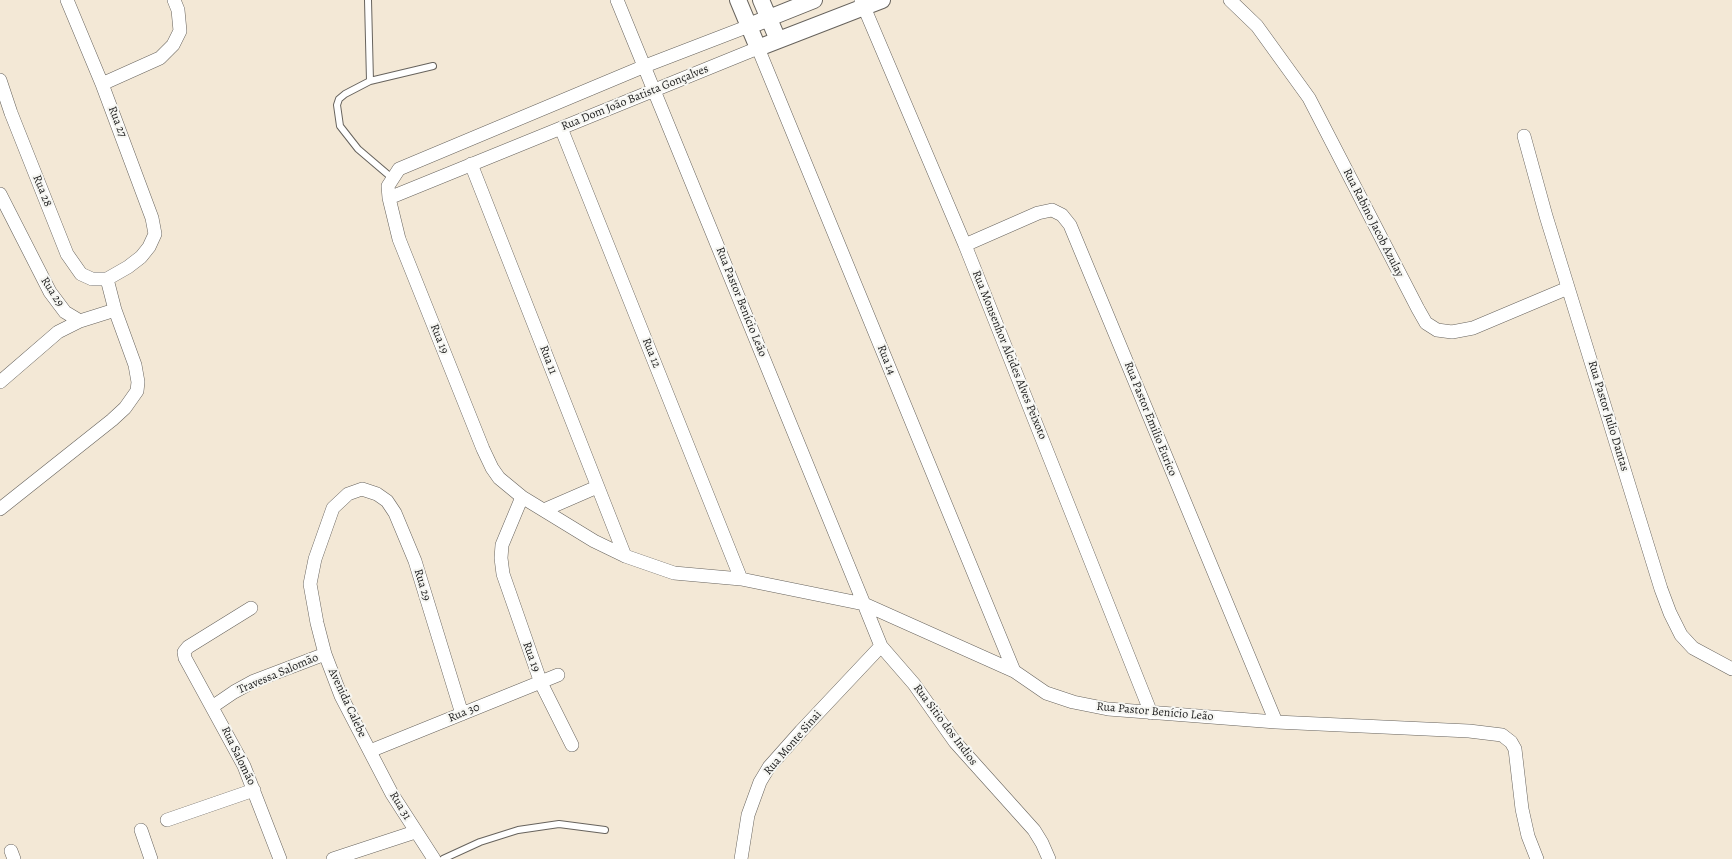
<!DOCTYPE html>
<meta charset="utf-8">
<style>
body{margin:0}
canvas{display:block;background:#f3e8d6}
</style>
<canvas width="1732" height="859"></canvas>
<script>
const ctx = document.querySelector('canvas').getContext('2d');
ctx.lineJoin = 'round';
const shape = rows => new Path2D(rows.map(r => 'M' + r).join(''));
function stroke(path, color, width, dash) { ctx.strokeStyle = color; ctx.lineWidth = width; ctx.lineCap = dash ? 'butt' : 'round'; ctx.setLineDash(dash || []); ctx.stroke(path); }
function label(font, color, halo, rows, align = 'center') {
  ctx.font = font + ' Alegreya,serif'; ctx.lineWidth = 4; ctx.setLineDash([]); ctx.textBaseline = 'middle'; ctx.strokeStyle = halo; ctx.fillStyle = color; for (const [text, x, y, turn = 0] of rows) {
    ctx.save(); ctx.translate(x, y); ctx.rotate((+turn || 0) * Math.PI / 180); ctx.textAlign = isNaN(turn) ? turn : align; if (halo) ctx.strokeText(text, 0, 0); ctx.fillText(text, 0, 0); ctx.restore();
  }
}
const service = shape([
 [368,0,370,81],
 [392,178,358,149,340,126,337,105,339,99,345,94,370,81,433,66],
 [443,859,480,842,518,830,559,824,605,830]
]);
const minor = shape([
 [67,0,102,84,152,218,155,234,149,247,141,257,128,267,107,279],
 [617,0,864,604,1014,671,1046,693,1073,702,1108,709,1276,722,1469,731,1502,735,1511,742,1515,749,1522,809,1528,836,1537,859],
 [861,0,965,245,1151,713],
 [1230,0,1257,26,1309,98,1418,309,1426,323,1437,330,1452,332,1473,328,1568,288],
 [749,26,645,66,399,169,388,186,389,198,399,239,483,449,492,468,499,478,522,497,594,541,625,556,674,573,741,579,864,604,881,646,914,684,955,742,1034,830,1042,843,1049,859],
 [0,80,11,113,67,254,81,274,92,279,107,279],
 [102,84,160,58,173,45,180,31,178,10,174,0],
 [561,128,741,579],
 [1524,136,1546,216,1661,589,1670,613,1681,635,1693,648,1732,669],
 [471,164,625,556],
 [0,194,50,292,65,312,80,321],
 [389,198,758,48,1014,671],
 [965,245,1038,213,1052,210,1062,215,1070,225,1276,722],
 [0,382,58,332,80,321,115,310],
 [522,497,502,545,501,558,503,574,541,683,572,745],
 [0,509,112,420,125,408,137,391,138,382,135,365,115,310,107,279],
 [544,510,597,487],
 [251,608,188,647,184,652,185,658,244,766,280,859],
 [212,707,234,692,254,681,325,654],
 [370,751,558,675],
 [167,820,254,790],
 [141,830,151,859],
 [11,851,14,859],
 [333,859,415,832],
 [434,859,392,794,341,696,325,654,317,623,310,584,315,559,333,508,348,494,362,489,377,494,387,501,395,513,415,561,462,714],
 [741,859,748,815,760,782,769,767,801,731,881,646]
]);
const tertiary = shape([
 [738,0,758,48,882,0],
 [761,0,778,40],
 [749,26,814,0]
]);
stroke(service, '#67635d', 8);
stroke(minor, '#67635d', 14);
stroke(tertiary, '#67635d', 18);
stroke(service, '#fff', 6);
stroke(minor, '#fff', 13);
stroke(tertiary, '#fff', 16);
label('12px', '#1c1c1c', '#f6f6f2', [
 ["Rua Dom João Batista Gonçalves",635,98,-22],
 ["Rua 27",117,122,69],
 ["Rua 28",42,191,68],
 ["Rua Rabino Jacob Azulay",1373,223,63],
 ["Rua 29",52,292,57],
 ["Rua Pastor Benício Leão",741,302,68],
 ["Rua 19",439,339,68],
 ["Rua 12",651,353,68],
 ["Rua Monsenhor Alcides Alves Peixoto",1009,355,68],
 ["Rua 11",548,360,69],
 ["Rua 14",886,360,68],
 ["Rua Pastor Julio Dantas",1608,416,73],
 ["Rua Pastor Emilio Eurico",1150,419,68],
 ["Rua 29",422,585,73],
 ["Rua 19",531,657,70],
 ["Travessa Salomão",278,674,-23],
 ["Avenida Calebe",347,703,65],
 ["Rua Pastor Benício Leão",1155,712,5],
 ["Rua 30",464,713,-22],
 ["Rua Sitio dos Indios",945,725,53],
 ["Rua Monte Sinai",793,743,-49],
 ["Rua Salomão",238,756,64],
 ["Rua 31",400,806,59]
]);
</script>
